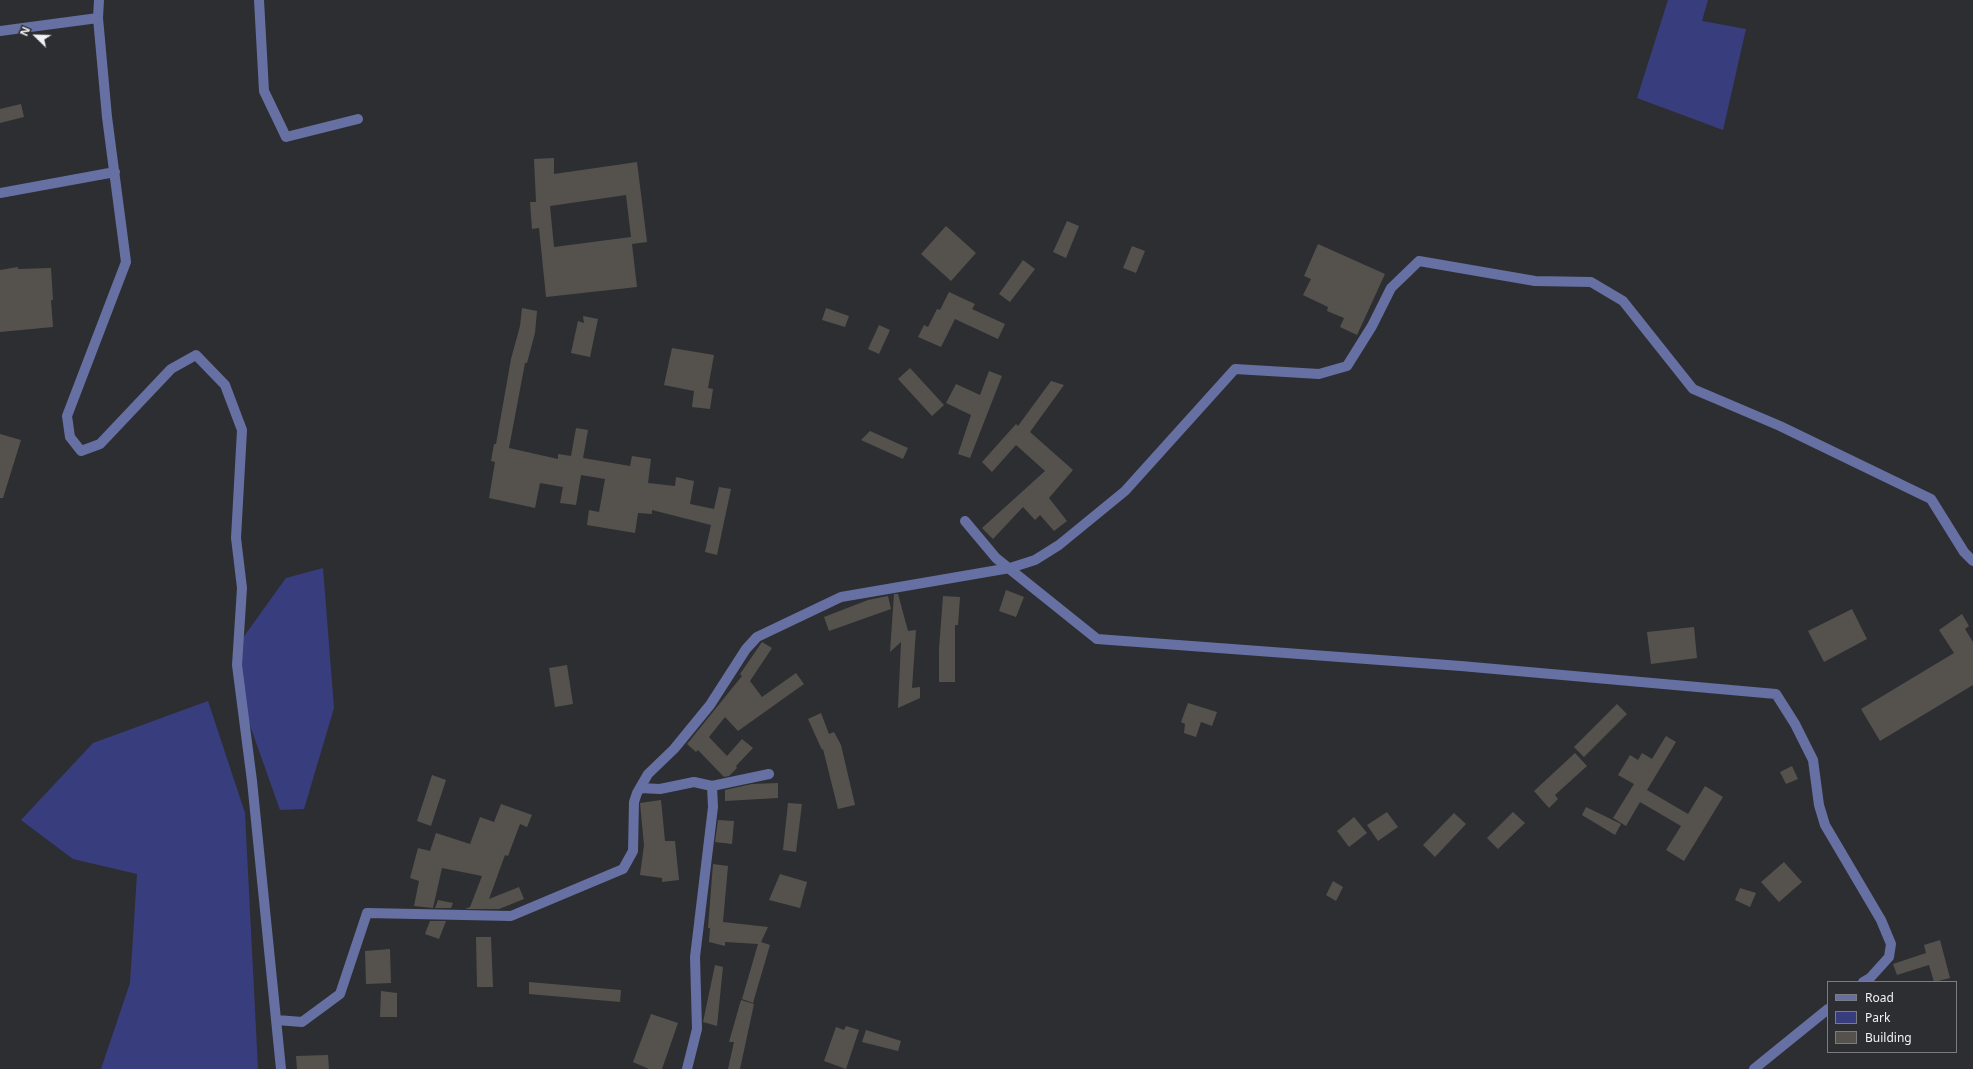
<!DOCTYPE html>
<style>
body{margin:0}
#map{position:relative;width:1973px;height:1069px;overflow:hidden;background:#2d2e32;font-family:"Noto Sans",sans-serif}
canvas{display:block}
.legend{position:absolute;left:1827px;top:981px;width:130px;height:72px;box-sizing:border-box;background:#2d2e32;border:1px solid #7c7c80;margin:0;padding:5px 7px;list-style:none;font-size:12px;color:#f2f2f5}
.legend li{display:flex;align-items:center;gap:8px;height:20px}
.legend b{width:20px;border:1px solid #7c7c80}
.north{position:absolute;left:16px;top:16px;width:40px;height:40px;-webkit-text-stroke:3px #2d2e32;paint-order:stroke;rotate:293deg;font-size:11px;font-weight:700;line-height:16px;text-align:center;color:#f2f2f5}
.north::after{content:'';display:block;margin:auto;width:14px;height:18px;background:#f2f2f5;clip-path:polygon(50% 0,100% 100%,50% 72%,0 100%)}
</style>
<div id="map">
<canvas width="1973" height="1069"></canvas>
<ul class="legend">
<li><b style="height:5px;background:#6770a3"></b>Road</li>
<li><b style="height:11px;background:#383e7d"></b>Park</li>
<li><b style="height:11px;background:#55524e"></b>Building</li>
</ul>
<div class="north">N</div>
</div>
<script>
const ctx = document.querySelector('canvas').getContext('2d');
ctx.lineJoin = 'round';
function paint(path, color) { ctx.fillStyle = color; ctx.fill(path, 'evenodd'); }
const shape = rows => new Path2D(rows.map(r => 'M' + r).join(''));
function stroke(path, color, width, dash) { ctx.strokeStyle = color; ctx.lineWidth = width; ctx.lineCap = dash ? 'butt' : 'round'; ctx.setLineDash(dash || []); ctx.stroke(path); }
paint(shape([
 [1668,0,1708,0,1702,21,1746,29,1723,130,1637,98],
 [323,568,334,708,304,809,280,810,241,700,237,646,286,578],
 [208,701,245,813,258,1069,101,1069,130,983,137,874,73,859,21,820,93,743]
]), '#383e7d');
paint(shape([
 [21,104,24,117,0,123,0,109],
 [554,158,554,174,637,162,647,242,632,244,637,287,546,297,539,228,532,229,530,202,536,202,534,159],
 [626,195,631,237,554,247,550,206],
 [1067,221,1079,226,1066,258,1053,252],
 [946,226,976,253,951,281,921,254],
 [1318,244,1385,274,1357,335,1340,327,1344,318,1327,311,1328,307,1303,295,1311,279,1304,276],
 [1132,246,1145,251,1136,273,1123,268],
 [1023,260,1035,269,1010,302,999,294],
 [18,267,18,269,51,268,53,300,51,300,53,327,0,332,0,270],
 [949,292,975,304,972,309,1005,324,998,339,955,319,941,347,918,337,924,325,928,327,937,309,940,310],
 [522,308,537,311,535,333,527,363,525,363,509,448,558,459,558,454,571,456,576,428,588,430,583,458,630,466,632,456,651,459,648,483,675,486,676,477,694,481,690,504,714,509,719,487,731,489,717,555,705,552,711,525,652,510,652,514,638,513,635,533,587,525,589,510,599,512,605,479,581,475,576,505,560,503,563,487,540,483,535,508,489,498,495,462,491,461,494,444,496,444,511,359,520,326],
 [826,308,849,316,845,327,822,320],
 [583,316,598,319,590,357,571,353,578,321,584,323],
 [879,325,890,330,879,354,868,349],
 [672,348,714,355,708,388,713,389,710,409,692,407,694,391,664,385],
 [910,368,944,405,932,416,898,379],
 [989,371,1002,376,970,458,958,454,971,415,946,403,956,384,980,395],
 [1051,381,1064,385,1030,432,1073,470,1049,498,1067,521,1054,531,1040,515,1035,520,1023,507,993,539,982,528,1045,471,1016,445,992,472,982,462,1016,424,1018,426],
 [870,431,908,448,903,459,861,440],
 [0,434,21,440,3,498,0,498],
 [1006,590,1024,597,1016,617,999,611],
 [894,594,898,594,908,631,916,630,912,688,920,687,920,698,898,708,901,642,890,652],
 [888,596,891,609,829,631,824,617,868,600],
 [943,596,960,597,958,625,955,625,955,682,939,682,939,649],
 [1852,609,1867,639,1824,662,1808,631],
 [1962,614,1969,626,1965,629,1973,642,1973,685,1880,741,1861,709,1954,653,1939,630],
 [1694,627,1697,658,1651,664,1647,632],
 [762,642,772,648,750,681,762,697,796,673,804,684,738,731,725,717,709,737,727,756,742,739,753,748,736,766,737,768,729,776,724,777,698,750,696,752,687,744,742,676,740,674],
 [567,665,573,704,555,707,549,668],
 [1188,703,1217,712,1212,726,1201,722,1196,737,1184,733,1185,724,1181,722],
 [1617,704,1627,714,1584,757,1574,747],
 [821,713,829,734,834,732,841,745,855,805,838,809,823,749,822,750,808,719],
 [1666,736,1676,742,1647,790,1688,814,1705,786,1723,797,1684,861,1666,850,1681,826,1640,802,1626,826,1613,818,1634,784,1618,775,1630,755,1638,760,1642,753,1652,759],
 [1575,753,1587,766,1555,795,1558,799,1549,808,1534,791],
 [1792,766,1798,779,1786,784,1780,772],
 [432,775,446,780,431,826,417,821],
 [778,783,778,798,725,801,725,790,752,784],
 [661,800,665,841,675,841,679,880,662,882,662,878,640,875,644,845,640,803],
 [788,803,802,804,796,852,783,850],
 [501,804,532,815,527,827,520,824,508,856,505,855,489,899,519,887,524,899,499,909,465,909,470,907,482,876,442,868,433,908,414,906,419,881,410,878,418,848,430,851,436,833,470,844,480,817,494,822],
 [1586,807,1621,824,1615,835,1582,815],
 [1387,812,1398,827,1378,841,1367,825],
 [1513,812,1525,823,1498,849,1487,838],
 [1454,813,1466,824,1435,857,1423,845],
 [1354,817,1367,833,1349,847,1337,831],
 [718,820,734,821,732,844,715,842],
 [1784,862,1802,882,1779,902,1761,882],
 [713,864,728,866,723,922,768,927,761,942,770,945,753,1003,742,999,758,944,725,942,725,946,709,942,710,928,708,928],
 [780,874,807,882,800,908,769,900],
 [1333,881,1343,887,1336,901,1326,895],
 [1740,888,1756,893,1750,907,1735,900],
 [438,900,453,903,451,908,435,908],
 [430,921,446,921,439,939,425,934],
 [476,937,491,937,493,987,477,987],
 [1940,940,1950,978,1934,982,1929,965,1897,975,1893,964,1926,953,1924,945],
 [390,949,391,983,366,984,365,951],
 [715,965,723,967,717,1026,703,1022],
 [529,982,621,990,620,1002,529,994],
 [381,991,397,993,397,1017,380,1017],
 [741,1000,754,1004,740,1069,728,1069,734,1042,729,1042],
 [651,1014,678,1023,662,1069,649,1069,633,1062],
 [846,1026,859,1030,846,1069,824,1061,836,1027,844,1030],
 [866,1030,901,1041,898,1051,862,1042],
 [328,1055,329,1069,297,1069,296,1056]
]), '#55524e');
stroke(shape([
 [99,0,98,18,107,117,126,262,67,416,70,437,81,451,100,444,171,369,196,355,225,385,242,430,236,538,242,588,237,665,252,781,281,1069],
 [259,0,264,91,286,137,358,119],
 [0,31,98,18],
 [0,193,115,172],
 [965,521,996,558,1097,639,1461,666,1776,694,1795,724,1813,760,1819,805,1825,825,1881,920,1891,944,1889,957,1870,978,1863,982],
 [640,788,660,789,694,782,712,786,769,774],
 [277,1020,302,1022,340,994,367,913,511,916,623,869,633,851,634,802,637,793,648,774,674,749,710,705,746,649,757,637,841,597,1010,568,1035,560,1059,545,1125,491,1235,369,1319,374,1347,366,1372,326,1391,288,1419,261,1535,281,1591,282,1623,301,1693,389,1780,426,1931,499,1964,552,1973,561],
 [687,1069,697,1029,695,957,713,807,712,786],
 [1754,1069,1828,1009]
]), '#6770a3', 10);
</script>
